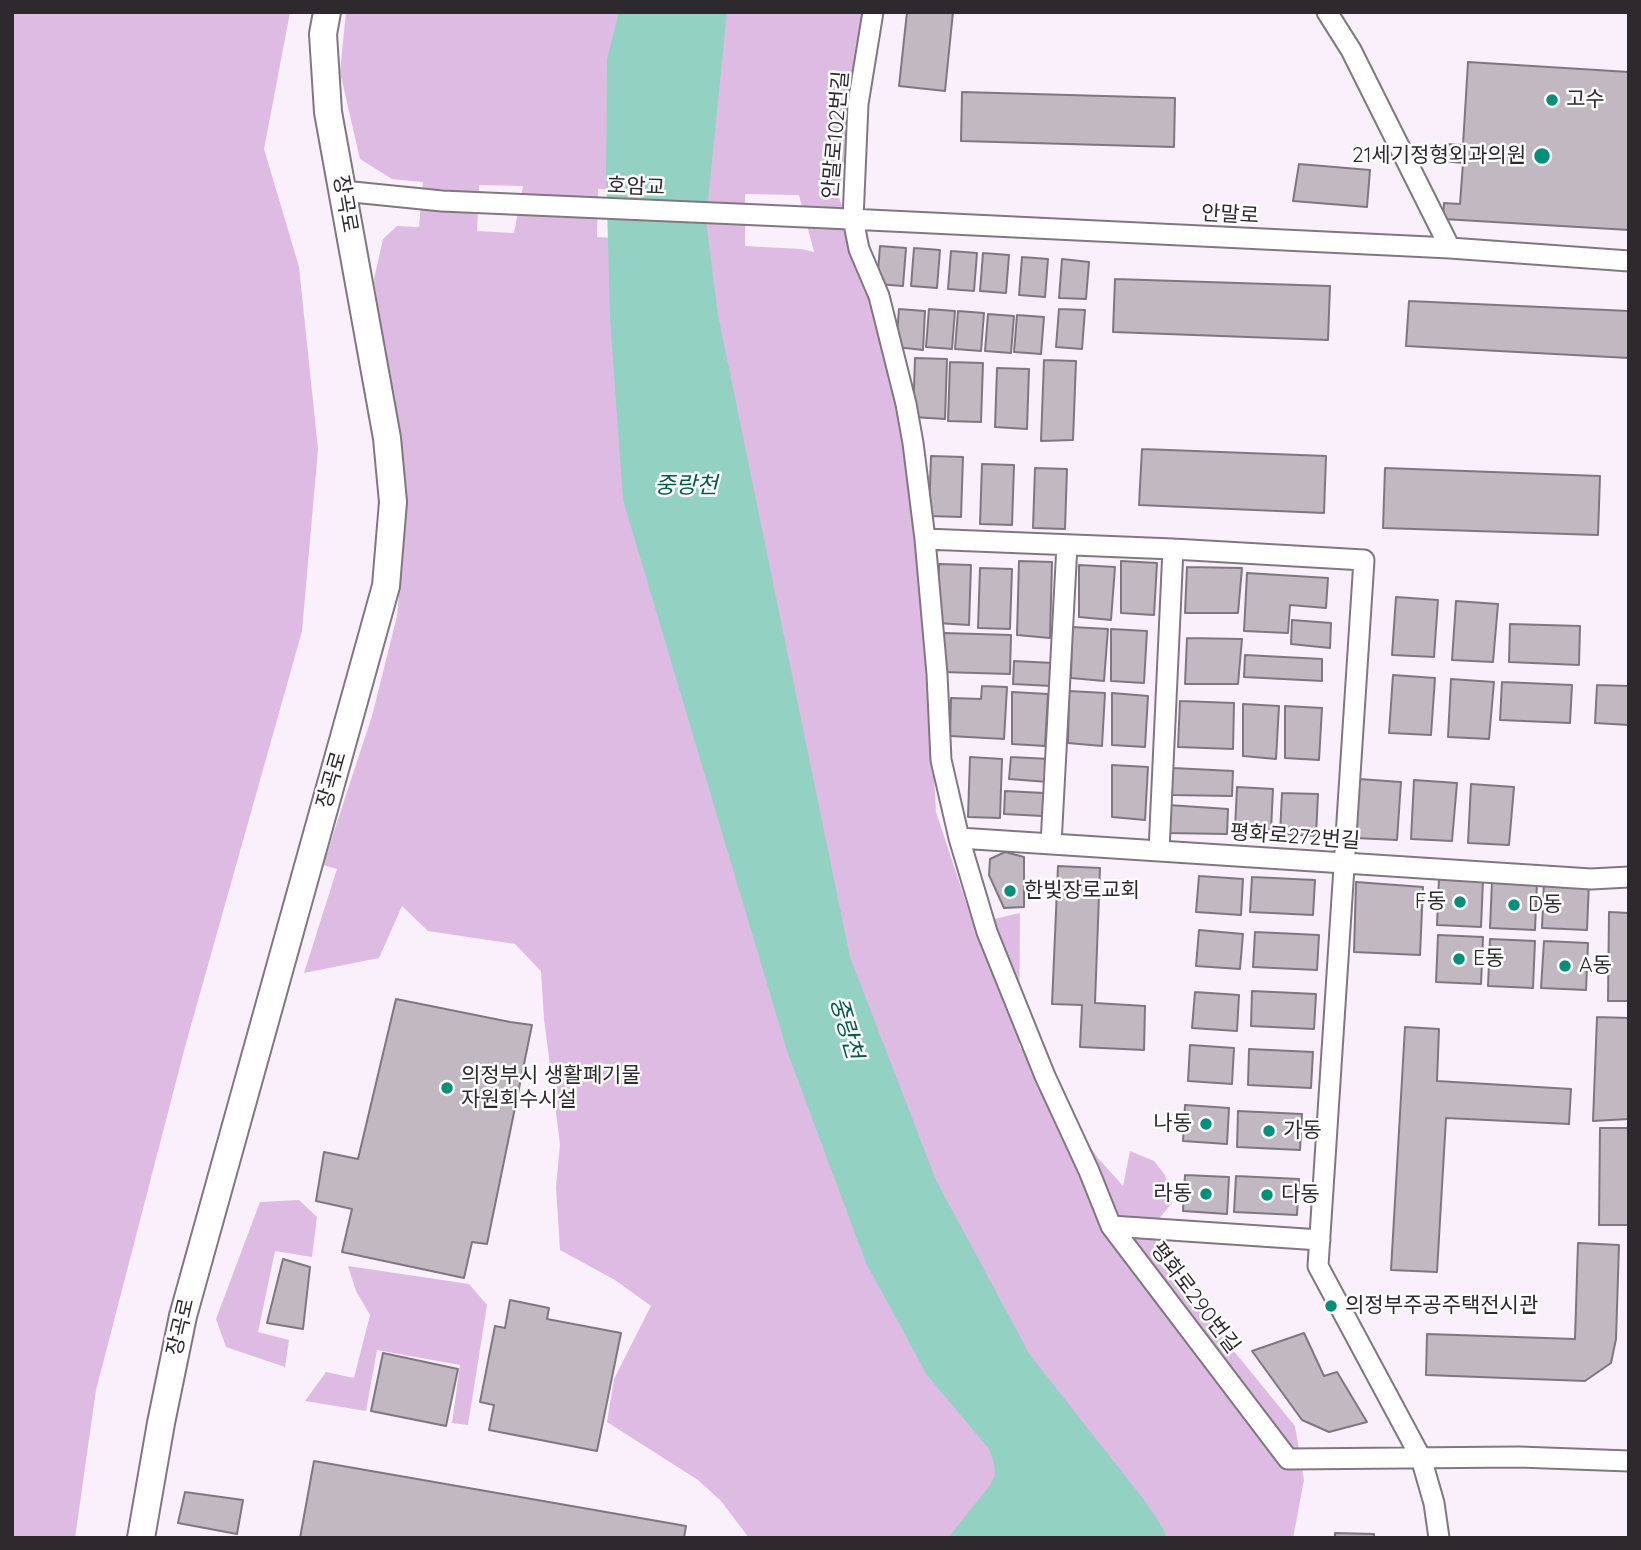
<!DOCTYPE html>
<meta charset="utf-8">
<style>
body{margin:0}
#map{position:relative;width:1641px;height:1550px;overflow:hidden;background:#faf0fc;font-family:Quicksand,sans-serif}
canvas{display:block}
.frame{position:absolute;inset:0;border:14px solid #2d292d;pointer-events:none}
</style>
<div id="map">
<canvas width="1641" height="1550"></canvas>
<div class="frame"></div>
</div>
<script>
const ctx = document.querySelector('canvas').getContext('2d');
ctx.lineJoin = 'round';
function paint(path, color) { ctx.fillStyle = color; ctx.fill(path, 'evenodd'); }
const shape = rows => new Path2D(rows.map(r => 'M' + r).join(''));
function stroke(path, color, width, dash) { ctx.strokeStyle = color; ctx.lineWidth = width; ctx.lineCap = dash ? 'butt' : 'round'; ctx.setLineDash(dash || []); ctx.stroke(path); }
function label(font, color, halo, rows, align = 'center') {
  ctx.font = font + ' Quicksand,"Noto Sans KR",sans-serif'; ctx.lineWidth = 5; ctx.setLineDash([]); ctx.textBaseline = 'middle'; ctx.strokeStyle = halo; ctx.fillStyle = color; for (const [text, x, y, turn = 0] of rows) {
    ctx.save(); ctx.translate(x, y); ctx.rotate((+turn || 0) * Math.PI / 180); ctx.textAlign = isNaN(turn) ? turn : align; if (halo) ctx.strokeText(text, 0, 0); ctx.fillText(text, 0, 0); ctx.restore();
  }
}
paint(shape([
 [12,12,290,12,264,149,299,267,318,449,302,631,186,1043,96,1390,75,1538,12,1538],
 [346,12,879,12,866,104,843,164,840,196,839,197,867,283,888,377,905,446,916,506,930,699,936,812,973,924,1020,913,1019,1045,1098,1158,1123,1186,1130,1151,1154,1161,1165,1175,1172,1203,1157,1221,1155,1259,1185,1291,1295,1426,1304,1480,1293,1538,749,1538,721,1501,698,1480,607,1422,614,1379,651,1306,615,1280,560,1250,556,1187,560,1144,544,1019,541,971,515,944,428,931,402,906,379,958,304,973,337,869,323,865,372,716,397,616,406,516,374,279,383,239,397,226,419,227,423,182,392,179,360,159,340,72],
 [479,185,523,186,514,233,477,231],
 [598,189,681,191,686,242,597,237],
 [745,194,799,195,814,252,801,249,745,246],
 [299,1200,317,1217,312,1257,275,1251,258,1332,289,1340,285,1367,226,1347,216,1319,260,1202],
 [348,1266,469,1284,487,1305,468,1425,452,1423,460,1365,377,1350,366,1411,305,1401,326,1372,354,1378,370,1315,356,1291]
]), '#debbe3');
paint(shape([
 [619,12,727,12,706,221,718,315,850,957,936,1180,1030,1355,1145,1501,1164,1530,1166,1538,948,1538,990,1485,995,1475,994,1463,989,1449,927,1375,866,1263,787,1051,623,500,610,318,606,169,607,59]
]), '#93d2c2');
const building = shape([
 [907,12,953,12,945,91,899,86,907,12],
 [1468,62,1629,72,1629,230,1443,219,1444,203,1460,204,1463,163,1444,161,1444,144,1463,145,1468,62],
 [962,92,1175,98,1174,147,961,141,962,92],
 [1299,164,1370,170,1367,207,1293,201,1299,164],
 [880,246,906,248,903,286,877,284,880,246],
 [914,248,940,250,937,288,911,286,914,248],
 [951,251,977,253,974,291,948,289,951,251],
 [983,253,1009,255,1006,293,980,291,983,253],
 [1022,257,1048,259,1045,297,1019,295,1022,257],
 [1062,259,1089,262,1086,299,1059,298,1062,259],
 [1115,279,1330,286,1328,340,1113,332,1115,279],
 [1409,301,1629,311,1629,358,1406,346,1409,301],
 [899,309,925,311,923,350,896,347,899,309],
 [929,309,955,311,952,349,926,347,929,309],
 [1059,309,1085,310,1082,349,1056,347,1059,309],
 [958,311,984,313,981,351,955,349,958,311],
 [988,314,1014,316,1011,353,985,351,988,314],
 [1017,315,1044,317,1041,354,1014,352,1017,315],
 [915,358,947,359,945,419,913,417,915,358],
 [1044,360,1076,361,1073,440,1041,441,1044,360],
 [950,362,983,363,981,422,948,421,950,362],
 [997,368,1029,369,1027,429,995,427,997,368],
 [1142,449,1326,456,1324,513,1139,505,1142,449],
 [931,456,963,457,961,517,929,516,931,456],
 [982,464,1014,465,1012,525,980,524,982,464],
 [1035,468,1067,469,1065,529,1033,528,1035,468],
 [1385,468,1600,476,1598,535,1383,528,1385,468],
 [1019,561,1052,562,1050,638,1017,635,1019,561],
 [1121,561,1157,563,1154,615,1121,613,1121,561],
 [939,564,971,565,969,625,937,623,939,564],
 [1079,565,1115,567,1111,620,1079,617,1079,565],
 [1187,567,1242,568,1238,613,1185,613,1187,567],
 [980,568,1012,569,1010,629,978,628,980,568],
 [1247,573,1328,578,1326,608,1290,605,1288,633,1244,631,1247,573],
 [1396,597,1438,600,1434,657,1392,655,1396,597],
 [1456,601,1498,604,1493,662,1452,660,1456,601],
 [1292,620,1331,623,1330,648,1291,644,1292,620],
 [1510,624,1580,626,1579,665,1509,662,1510,624],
 [1072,627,1108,629,1104,681,1071,678,1072,627],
 [1111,629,1147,631,1144,683,1111,681,1111,629],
 [943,633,1011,635,1010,674,942,672,943,633],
 [1187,638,1242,639,1238,684,1185,684,1187,638],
 [1245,655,1322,659,1322,681,1244,677,1245,655],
 [1014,661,1053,663,1051,686,1013,684,1014,661],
 [1393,675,1435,678,1431,735,1389,733,1393,675],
 [1451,679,1494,682,1489,739,1448,737,1451,679],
 [1502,682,1572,685,1570,723,1500,720,1502,682],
 [1597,685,1629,686,1629,725,1595,723,1597,685],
 [982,686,1007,687,1004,739,950,736,951,698,981,699,982,686],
 [1069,691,1105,693,1102,746,1068,743,1069,691],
 [1012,692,1048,694,1045,746,1012,744,1012,692],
 [1112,693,1148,696,1145,747,1112,745,1112,693],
 [1180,701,1234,703,1233,749,1178,747,1180,701],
 [1243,704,1279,706,1276,759,1243,756,1243,704],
 [1285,706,1322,708,1319,760,1285,758,1285,706],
 [970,757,1002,759,1000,818,968,817,970,757],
 [1011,757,1049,759,1048,782,1009,779,1011,757],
 [1112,765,1148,767,1145,820,1112,817,1112,765],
 [1173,768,1233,771,1232,796,1171,795,1173,768],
 [1359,779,1401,782,1397,840,1355,838,1359,779],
 [1414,780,1457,783,1452,841,1411,839,1414,780],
 [1471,784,1514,787,1509,845,1468,843,1471,784],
 [1237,787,1273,789,1271,830,1235,828,1237,787],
 [1005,791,1044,793,1042,816,1004,814,1005,791],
 [1282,793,1318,794,1316,836,1280,834,1282,793],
 [1168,805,1228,809,1227,834,1166,833,1168,805],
 [1005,852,1024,857,1024,907,1004,908,989,875,990,859,1005,852],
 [1058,866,1100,868,1095,1003,1145,1006,1144,1050,1080,1047,1082,1005,1052,1004,1058,866],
 [1199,876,1243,879,1241,915,1196,912,1199,876],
 [1252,877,1315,880,1313,915,1250,912,1252,877],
 [1439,878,1483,880,1481,927,1437,925,1439,878],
 [1492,881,1537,883,1535,930,1490,928,1492,881],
 [1544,881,1589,883,1587,930,1542,928,1544,881],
 [1356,882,1423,887,1420,955,1354,952,1356,882],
 [1609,912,1629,913,1629,1001,1608,1001,1609,912],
 [1199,930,1243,934,1240,969,1196,966,1199,930],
 [1255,932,1319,935,1317,970,1253,967,1255,932],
 [1438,935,1483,937,1481,984,1436,982,1438,935],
 [1490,939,1535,941,1533,988,1488,986,1490,939],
 [1544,941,1588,943,1586,990,1541,988,1544,941],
 [1252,991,1316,994,1314,1029,1251,1026,1252,991],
 [1195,992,1239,995,1237,1031,1192,1028,1195,992],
 [396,999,510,1022,532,1025,487,1244,472,1242,464,1278,342,1252,352,1209,316,1201,324,1152,358,1159,396,999],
 [1597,1017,1629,1018,1629,1119,1593,1121,1597,1017],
 [1405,1027,1439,1029,1437,1081,1571,1089,1569,1124,1446,1118,1437,1272,1391,1270,1405,1027],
 [1190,1045,1234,1048,1232,1084,1188,1081,1190,1045],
 [1249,1049,1313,1052,1311,1088,1248,1085,1249,1049],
 [1185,1105,1229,1108,1227,1144,1183,1141,1185,1105],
 [1238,1111,1302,1114,1300,1150,1237,1147,1238,1111],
 [1600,1128,1629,1128,1629,1225,1599,1225,1600,1128],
 [1185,1175,1229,1177,1227,1214,1183,1211,1185,1175],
 [1236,1176,1299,1179,1297,1215,1234,1212,1236,1176],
 [1578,1243,1619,1245,1616,1339,1611,1363,1585,1381,1426,1375,1427,1334,1575,1339,1578,1243],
 [283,1259,310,1267,303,1329,267,1323,283,1259],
 [510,1300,549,1308,547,1319,621,1333,597,1451,489,1430,494,1405,480,1402,495,1326,505,1328,510,1300],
 [1304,1333,1324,1376,1337,1372,1367,1422,1329,1432,1302,1420,1252,1351,1304,1333],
 [383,1353,458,1369,446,1426,371,1411,383,1353],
 [314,1461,686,1526,684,1538,300,1538,314,1461],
 [185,1492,243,1500,237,1534,178,1523,185,1492],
 [1335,1533,1374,1534,1374,1538,1335,1538,1335,1533]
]);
paint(building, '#c1b8c2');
stroke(building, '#7e7680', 2);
const street = shape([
 [873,12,858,104,853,219,859,249,879,296,906,404,913,443,925,539,937,674,941,760,959,838,987,932,1045,1076,1089,1171,1111,1226,1288,1459,1519,1457,1629,1461],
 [1327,12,1351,50,1450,248],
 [343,191,442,201,828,218,1450,248,1629,261],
 [925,539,1173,549,1364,560,1318,1266,1421,1458,1434,1503,1439,1538],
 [959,838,1591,879,1629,877],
 [1051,844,1067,545],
 [1159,851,1173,549],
 [1111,1226,1320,1240]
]);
const secondary = shape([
 [141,1538,161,1423,183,1316,386,586,393,502,387,438,328,112,323,34,327,12]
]);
stroke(street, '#807781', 23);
stroke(secondary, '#807781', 30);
stroke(street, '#fff', 19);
stroke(secondary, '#fff', 26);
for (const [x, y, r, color] of [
 [1552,100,7,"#039079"],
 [1542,156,9,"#039079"],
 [1010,891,7,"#039079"],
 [1460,902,7,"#039079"],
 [1514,905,7,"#039079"],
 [1459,959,7,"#039079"],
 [1565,966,7,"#039079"],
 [447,1088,7,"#039079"],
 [1206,1124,7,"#039079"],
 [1269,1131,7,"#039079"],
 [1206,1194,7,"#039079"],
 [1267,1195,7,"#039079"],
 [1331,1306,7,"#039079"]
]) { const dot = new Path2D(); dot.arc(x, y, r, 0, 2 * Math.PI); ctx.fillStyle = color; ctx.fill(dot); stroke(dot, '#fff', 2.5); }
label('21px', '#2d292d', '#fff', [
 ["고수",1566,100],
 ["21세기정형외과의원",1526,156,"right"],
 ["한빛장로교회",1024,891],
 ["F동",1446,902,"right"],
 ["D동",1528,905],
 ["E동",1473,959],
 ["A동",1579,966],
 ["의정부시 생활폐기물",461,1076],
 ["자원회수시설",461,1100],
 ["나동",1192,1124,"right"],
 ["가동",1283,1131],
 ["라동",1192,1194,"right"],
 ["다동",1281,1195],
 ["의정부주공주택전시관",1345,1306]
], 'left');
label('21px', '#2d292d', '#fff', [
 ["안말로102번길",836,135,-85],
 ["호암교",636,187,2],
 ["장곡로",345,204,80],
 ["안말로",1230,215,3],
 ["장곡로",332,780,-74],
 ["평화로272번길",1295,837,4],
 ["평화로290번길",1195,1298,53],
 ["장곡로",181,1327,-77]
]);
label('italic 23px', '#005c4d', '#fff', [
 ["중랑천",686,486],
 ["중랑천",846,1028,74]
]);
</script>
